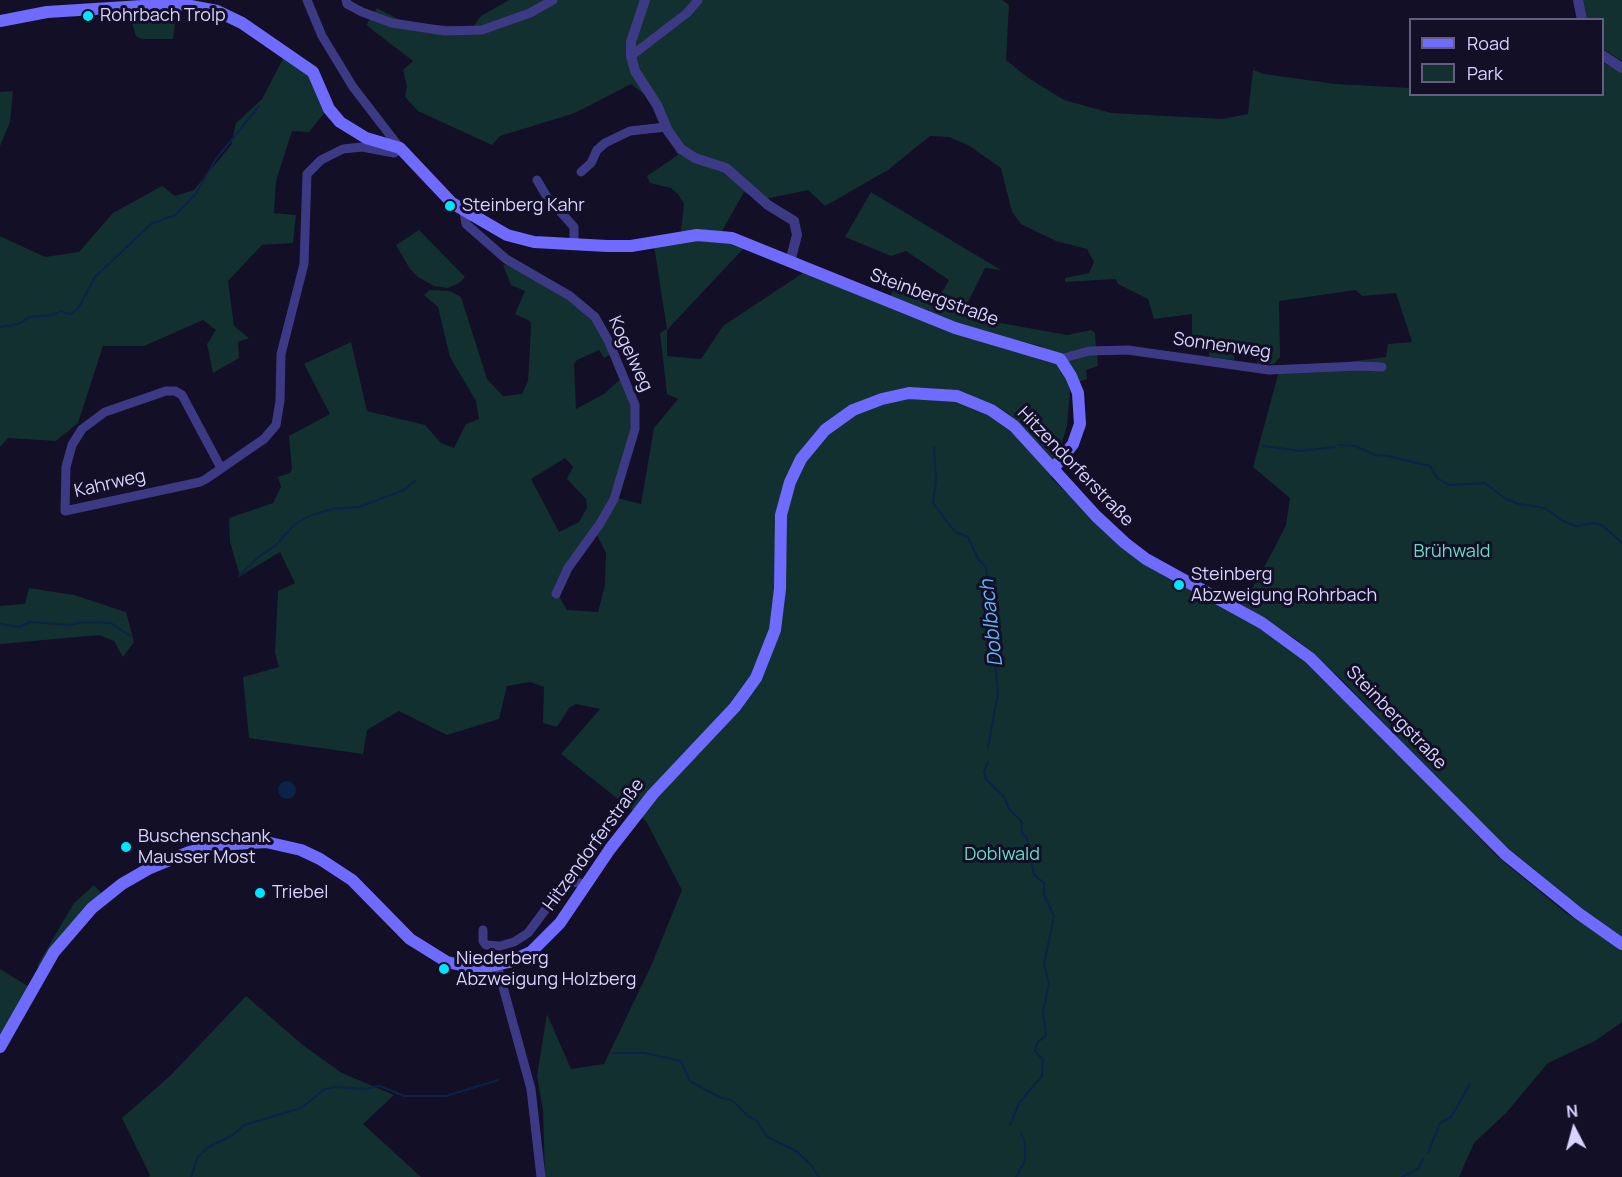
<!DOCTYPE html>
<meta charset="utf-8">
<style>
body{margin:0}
#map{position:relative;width:1622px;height:1177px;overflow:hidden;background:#130f26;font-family:Manrope,sans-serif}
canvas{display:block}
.legend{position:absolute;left:1409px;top:18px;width:195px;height:78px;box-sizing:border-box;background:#130f26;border:2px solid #625e7d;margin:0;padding:8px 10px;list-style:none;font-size:18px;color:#d9d4ff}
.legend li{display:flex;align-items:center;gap:12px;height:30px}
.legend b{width:30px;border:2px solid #625e7d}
.north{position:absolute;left:1544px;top:1099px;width:60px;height:60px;-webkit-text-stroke:4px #130f26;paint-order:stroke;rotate:354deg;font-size:16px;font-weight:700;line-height:24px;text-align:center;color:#d9d4ff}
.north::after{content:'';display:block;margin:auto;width:21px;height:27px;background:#d9d4ff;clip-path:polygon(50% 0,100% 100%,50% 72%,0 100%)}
</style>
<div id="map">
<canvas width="1622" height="1177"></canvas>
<ul class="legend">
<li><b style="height:8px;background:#6f6bff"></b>Road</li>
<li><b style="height:16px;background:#12302f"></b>Park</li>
</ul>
<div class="north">N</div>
</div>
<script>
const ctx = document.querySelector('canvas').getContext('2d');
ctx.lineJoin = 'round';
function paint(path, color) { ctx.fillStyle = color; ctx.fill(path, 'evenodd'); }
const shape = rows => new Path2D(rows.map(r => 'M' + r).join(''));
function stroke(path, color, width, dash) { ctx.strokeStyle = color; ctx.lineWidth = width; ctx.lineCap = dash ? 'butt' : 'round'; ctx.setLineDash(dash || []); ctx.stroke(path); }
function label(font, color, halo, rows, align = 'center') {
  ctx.font = font + ' Manrope,sans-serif'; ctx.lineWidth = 6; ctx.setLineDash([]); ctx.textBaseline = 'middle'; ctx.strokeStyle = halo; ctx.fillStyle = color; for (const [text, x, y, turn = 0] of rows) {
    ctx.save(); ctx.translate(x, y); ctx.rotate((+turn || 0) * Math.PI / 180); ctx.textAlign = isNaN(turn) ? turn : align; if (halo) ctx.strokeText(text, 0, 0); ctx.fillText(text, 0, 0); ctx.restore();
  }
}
paint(shape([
 [509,0,1002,0,1009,5,1006,60,1027,77,1064,100,1111,113,1223,119,1248,114,1253,70,1264,74,1336,84,1410,88,1410,94,1602,94,1603,63,1622,72,1622,937,1567,897,1490,833,1340,678,1297,640,1240,603,1244,596,1251,591,1276,545,1286,525,1290,498,1253,467,1279,371,1386,357,1388,344,1412,342,1396,293,1362,296,1356,290,1279,301,1280,357,1274,364,1257,364,1259,352,1235,350,1234,360,1209,357,1210,344,1192,341,1192,314,1154,319,1148,299,1118,284,1116,279,1065,282,1065,278,1089,273,1094,262,1087,249,1056,241,1021,224,1012,212,1001,168,968,145,949,137,930,136,888,170,825,206,808,190,760,200,744,192,722,231,681,232,684,204,678,194,671,188,650,183,647,176,678,155,650,99,631,84,575,113,500,136,492,145,418,111,405,97,407,86,403,70,413,61,366,25,377,8,400,20,419,24,473,27,481,16],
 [1582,0,1622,0,1622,61,1603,49,1602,20,1585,19],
 [177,8,173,39,142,39,136,36,131,20,132,11],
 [284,57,307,71,326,111,309,132,292,131,276,181,274,213,296,215,293,243,262,245,228,281,234,326,249,338,238,342,239,358,213,373,207,344,216,330,203,320,144,346,103,346,78,423,56,441,8,438,0,447,0,236,45,257,79,252,113,213,162,186,175,196,194,190,231,145,236,123,262,99],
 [13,91,10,122,0,146,0,92],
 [871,192,1001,270,985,268,965,308,967,317,1067,335,1091,330,1095,333,1096,347,1057,355,1040,346,974,330,889,299,897,281,938,300,949,280,906,251,891,256,845,237],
 [419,230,465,277,459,283,448,288,434,286,418,277,410,269,396,245],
 [720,239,744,248,667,330,667,356,701,359,723,326,803,273,1057,362,1067,377,1070,392,1067,426,1051,478,1128,550,1164,576,1280,638,1327,680,1497,856,1566,913,1622,949,1622,1022,1595,1041,1548,1063,1506,1113,1474,1143,1459,1177,545,1177,543,1110,537,1076,547,1014,571,1069,604,1064,651,966,682,890,646,821,561,754,600,709,576,704,569,708,557,727,543,723,544,687,530,682,507,686,499,719,447,735,399,711,367,730,363,754,249,738,243,677,279,667,275,653,278,591,295,583,280,552,240,576,230,542,229,518,273,503,281,487,278,477,290,473,292,469,289,436,330,414,304,364,351,342,367,411,425,425,441,443,454,448,466,424,479,419,476,401,450,357,438,307,424,295,430,290,450,291,461,297,487,379,503,396,522,394,528,381,531,327,530,321,515,314,525,291,511,285,503,265,509,264,569,298,598,325,610,355,604,358,599,350,577,360,574,364,576,409,604,394,623,377,635,412,615,488,552,598,559,596,567,610,598,612,605,585,606,553,596,533,617,498,641,504,654,428,678,399,667,394,660,333,667,329,654,246,674,241],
 [565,458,573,467,567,479,586,499,587,508,579,522,559,532,531,479],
 [1097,352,1098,366,1086,370,1087,379,1078,382,1068,361,1069,358],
 [29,588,74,595,126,612,134,642,123,657,114,641,99,635,0,644,0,606,25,604],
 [94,885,102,894,40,967,37,966,74,903],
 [0,969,29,987,0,1039],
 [246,996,304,1046,342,1073,394,1095,363,1124,421,1177,149,1177,150,1175,122,1118,170,1076]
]), '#12302f');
paint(shape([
 '278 790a9 9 0 1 1 18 0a9 9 0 1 1-18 0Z'
]), '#0c2248');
stroke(shape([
 [0,327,19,324,29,317,54,315,60,311,70,314,78,309,95,277,151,224,175,215,195,195,216,159,259,106],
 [1338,445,1355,446,1375,455,1388,456,1430,466,1437,478,1449,485,1485,483,1506,499,1519,504,1545,508,1563,521,1576,526,1595,523,1603,526,1622,543],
 [1263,446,1301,451,1335,447],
 [934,447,936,480,933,503,955,532,968,537,978,559,986,567,988,583,994,594,993,610,997,620,992,631,998,693,988,748],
 [239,576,257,558,276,545,295,524,307,517,331,509,359,507,404,490,416,480],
 [0,624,20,627,30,622,70,625,83,622,111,623,130,636],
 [988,762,984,772,986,779,1004,797,1010,810,1022,822,1021,832,1027,838,1034,875,1044,883,1044,895,1054,916,1044,964,1049,984,1043,1012,1046,1035,1037,1043,1035,1051,1043,1060,1042,1076,1019,1103,1010,1125],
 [613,1053,644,1053,681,1061,690,1081,721,1098,732,1100,748,1116,756,1120,767,1137,796,1151,811,1165,819,1177],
 [1428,1153,1440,1123,1451,1117,1470,1084],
 [191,1177,198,1157,207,1148,233,1135,244,1125,301,1108,325,1089,336,1087,365,1089,380,1086,404,1096,446,1096,498,1080],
 [1016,1177,1025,1161,1025,1143,1021,1133],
 [1402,1177,1418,1169,1423,1159]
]), '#0c2248', 2);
stroke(shape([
 [346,0,347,4,362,12,392,23,445,31,482,30,530,13,553,0],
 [631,56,687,13,698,0],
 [581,172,591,163,597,150,605,143,630,131,666,127],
 [537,180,547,197,574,227,574,245],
 [464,212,466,224,506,259,570,296,595,317,609,342,635,405,635,429,614,499,599,525,568,568,556,594],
 [1060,359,1089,351,1128,350,1269,370,1359,366,1382,367],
 [221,468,182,395,175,391,166,391,105,412,82,429,72,445,66,467,65,511,200,482,206,479,264,439,276,425,280,401,281,354,304,264,307,174,321,160,343,149,362,147,394,153,400,148,353,87,322,36,307,0],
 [483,930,483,941,486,945,500,946,514,942,528,933,563,886,573,882,586,884],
 [497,965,531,1089,541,1177]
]), '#3d3a85', 9);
stroke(shape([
 [645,0,631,42,631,56,635,71,657,105,668,131,681,149,695,158,726,168,768,205,794,221,797,235,790,262],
 [1578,0,1582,20],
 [1602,55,1622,68]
]), '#3d3a85', 10);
stroke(shape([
 [0,21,47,12,158,5,186,5,217,11,242,23,313,72,329,109,340,122,366,138,400,148,452,203,507,235,534,242,607,246,631,246,697,235,732,238,955,328,1060,359,1071,376,1078,393,1080,424,1073,444,1054,468],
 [0,1047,54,952,92,908,122,884,148,869,189,852,217,845,266,842,301,850,320,859,352,880,410,939,447,962,465,966,491,966,509,962,531,952,560,923,610,849,653,794,735,707,756,678,775,630,780,589,781,515,790,482,801,459,825,430,853,410,882,399,909,393,957,396,991,410,1014,426,1096,516,1125,543,1146,559,1262,623,1310,658,1505,854,1578,913,1622,944]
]), '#6f6bff', 12);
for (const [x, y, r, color] of [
 [88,16,6,"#00e5ff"],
 [450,206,6,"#00e5ff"],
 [1179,585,6,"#00e5ff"],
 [126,847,6,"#00e5ff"],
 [260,893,6,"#00e5ff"],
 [444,969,6,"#00e5ff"]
]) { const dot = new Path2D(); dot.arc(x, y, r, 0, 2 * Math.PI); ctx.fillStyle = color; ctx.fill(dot); stroke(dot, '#130f26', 2); }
label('18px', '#d9d4ff', '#130f26', [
 ["Rohrbach Trolp",100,16],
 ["Steinberg Kahr",462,206],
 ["Steinberg",1191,575],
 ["Abzweigung Rohrbach",1191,596],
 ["Buschenschank",138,837],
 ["Mausser Most",138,858],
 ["Triebel",272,893],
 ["Niederberg",456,959],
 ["Abzweigung Holzberg",456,980]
], 'left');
label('18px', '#d9d4ff', '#130f26', [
 ["Steinbergstraße",934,298,20],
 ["Sonnenweg",1222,346,8],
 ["Kogelweg",630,354,65],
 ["Hitzendorferstraße",1075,467,46],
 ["Kahrweg",110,484,-13],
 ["Steinbergstraße",1396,718,46],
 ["Hitzendorferstraße",594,845,-54]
]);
label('18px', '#5fe0c0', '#130f26', [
 ["Brühwald",1452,552],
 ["Doblwald",1002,855]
]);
label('italic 20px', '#62b6ff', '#130f26', [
 ["Doblbach",992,623,-96]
]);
</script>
